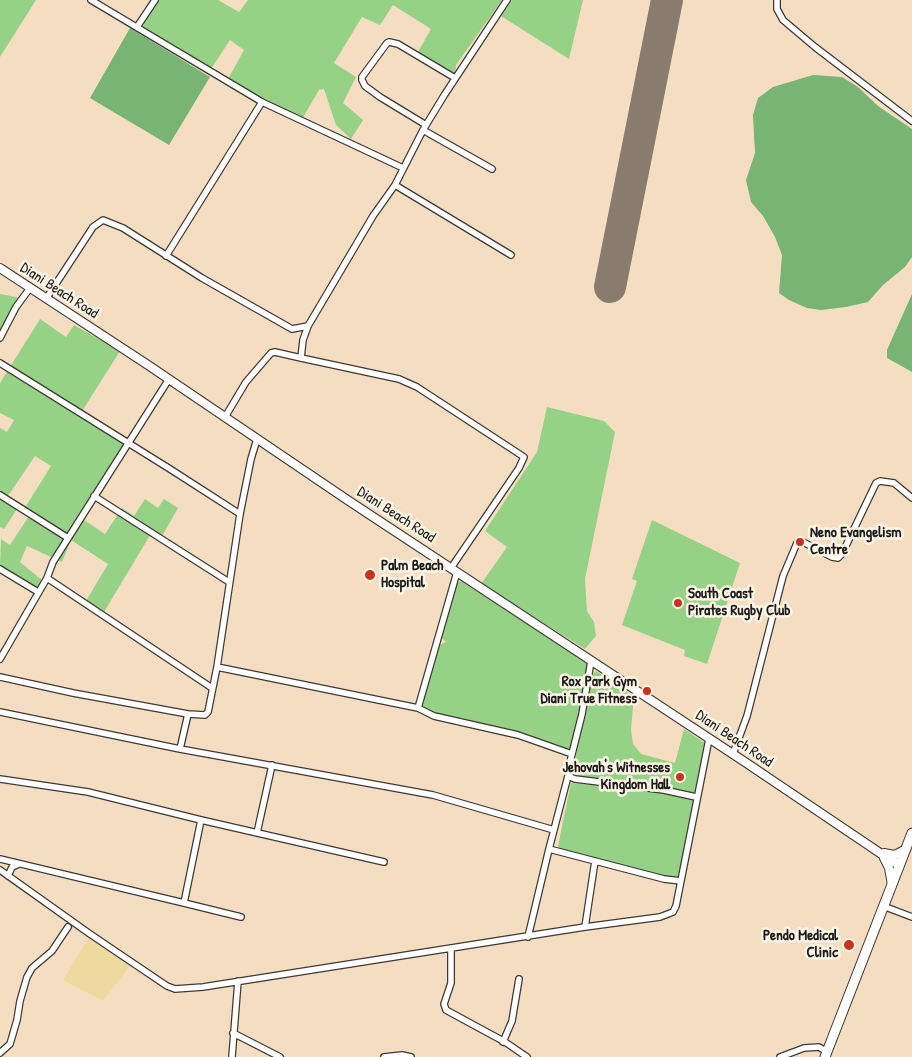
<!DOCTYPE html>
<style>
body{margin:0}
canvas{display:block;background:#f5ddc1}
</style>
<canvas width="912" height="1057"></canvas>
<script>
const ctx = document.querySelector('canvas').getContext('2d');
ctx.lineJoin = 'round';
function paint(path, color) { ctx.fillStyle = color; ctx.fill(path, 'evenodd'); }
const shape = rows => new Path2D(rows.map(r => 'M' + r).join(''));
function stroke(path, color, width, dash) { ctx.strokeStyle = color; ctx.lineWidth = width; ctx.lineCap = dash ? 'butt' : 'round'; ctx.setLineDash(dash || []); ctx.stroke(path); }
function label(font, color, halo, rows, align = 'center') {
  ctx.font = font + ' "Patrick Hand",sans-serif'; ctx.lineWidth = 5; ctx.setLineDash([]); ctx.textBaseline = 'middle'; ctx.strokeStyle = halo; ctx.fillStyle = color; for (const [text, x, y, turn = 0] of rows) {
    ctx.save(); ctx.translate(x, y); ctx.rotate((+turn || 0) * Math.PI / 180); ctx.textAlign = isNaN(turn) ? turn : align; if (halo) ctx.strokeText(text, 0, 0); ctx.fillText(text, 0, 0); ctx.restore();
  }
}
paint(shape([
 [0,0,36,0,0,57],
 [158,0,218,0,239,12,248,0,502,0,456,65,455,74,418,52,431,29,393,5,380,25,362,17,334,63,356,77,343,103,363,120,351,139,336,125,324,89,319,90,302,119,228,79,244,50,230,40,211,69,147,32,143,26,145,19],
 [512,0,583,0,569,59,501,16],
 [0,294,21,298,25,301,0,340],
 [40,319,66,337,74,325,120,351,79,416,124,444,78,516,105,534,122,508,134,516,145,499,158,508,164,499,178,508,161,538,152,532,104,612,86,601,108,564,71,540,62,562,27,546,20,562,43,581,37,588,0,567,1,539,10,545,29,516,17,509,4,529,0,527,0,428,7,432,14,420,0,413,0,383],
 [35,456,51,466,26,506,8,496],
 [547,407,604,421,615,432,585,579,587,611,594,622,596,636,585,649,481,584,507,547,485,531,537,452],
 [652,520,740,563,707,664,684,656,685,650,622,625,637,581,632,579],
 [461,581,589,663,570,751,433,715,422,705,439,645,446,642,441,637,455,584],
 [596,671,635,697,633,706,631,730,633,744,641,754,675,763,684,729,708,745,695,793,668,788,572,776,592,675],
 [571,783,664,792,694,798,679,878,664,877,560,849,558,846]
]), '#95d286');
paint(shape([
 [130,28,210,77,169,145,90,98],
 [813,75,842,77,858,87,878,106,912,129,912,257,905,267,883,285,868,302,846,307,821,310,807,308,789,300,779,293,782,255,775,237,763,216,751,202,746,180,755,153,753,115,758,98,773,87],
 [912,294,912,372,887,358,887,350]
]), '#78b473');
paint(shape([
 [89,937,130,966,103,1001,63,980]
]), '#eeda9e');
stroke(shape([
 [610,287,667,0]
]), '#887c6e', 32);
const minor = shape([
 [91,0,262,102,403,168],
 [777,0,777,9,783,20,815,47,912,121],
 [137,27,155,0],
 [426,125,380,97,365,86,362,80,362,77,387,43,389,42,398,44,455,78],
 [423,130,492,169],
 [395,185,423,130,445,94,507,0],
 [166,256,262,102],
 [46,299,93,227,103,220,123,228,202,278,292,329,308,326,373,216,395,185,511,255],
 [308,326,303,340,301,358,399,379,417,387,524,457,519,468,451,568],
 [0,338,16,307,30,288],
 [0,363,170,469,240,514],
 [225,417,246,382,271,353,275,352,301,358],
 [0,495,68,538],
 [94,496,229,582],
 [0,569,38,592],
 [457,572,418,708,434,716,518,735,572,754],
 [47,578,212,688],
 [0,659,47,578,53,562,169,379],
 [217,667,418,708],
 [0,677,73,693,188,714],
 [0,712,180,749,433,795,554,830],
 [180,749,188,714,205,715,208,712,217,667,240,514,251,459,257,439],
 [733,754,747,716,783,576,797,543,803,542,832,557,838,558,842,554,876,483,880,481,894,483,912,498],
 [568,776,575,779,664,790,696,797],
 [0,779,88,792,201,820,384,862],
 [257,833,272,765],
 [0,859,184,903,201,820],
 [595,861,664,879,681,881],
 [0,870,90,934,167,986,175,989,203,987,585,927,660,917,673,912,676,906,709,739],
 [8,876,12,867,19,864],
 [184,903,241,917],
 [883,906,912,917],
 [585,927,595,861,549,849,568,776,569,766,582,714,591,661],
 [528,937,549,849],
 [451,949,451,983,444,1004,446,1010,505,1042,527,1057],
 [233,1033,280,1057],
 [503,1042,512,1021,519,979],
 [0,1053,10,1044,17,1020,20,1001,27,977,32,968,52,951,68,927],
 [232,1057,238,981],
 [384,1057,402,1055,411,1057],
 [780,1057,804,1048,819,1047,827,1052]
]);
const secondary = shape([
 [0,268,148,365,349,501,745,762,886,857,899,865],
 [884,853,895,855,906,849],
 [884,858,889,868,892,885]
]);
const trunk = shape([
 [825,1057,912,833]
]);
stroke(minor, '#3d3935', 8);
stroke(secondary, '#3d3935', 10);
stroke(trunk, '#3d3935', 11);
stroke(minor, '#fff', 5.5);
stroke(secondary, '#fff', 8);
stroke(trunk, '#fff', 9);
for (const [x, y, r, color] of [
 [800,542,5,"#c8321e"],
 [370,575,6,"#c8321e"],
 [678,603,5,"#c8321e"],
 [647,691,5,"#c8321e"],
 [680,777,5,"#c8321e"],
 [849,945,6,"#c8321e"]
]) { const dot = new Path2D(); dot.arc(x, y, r, 0, 2 * Math.PI); ctx.fillStyle = color; ctx.fill(dot); stroke(dot, '#fcf5e5', 2); }
label('15px', '#1c1c1c', '#fcf5e5', [
 ["Diani Beach Road",59,291,33],
 ["Diani Beach Road",396,515,33],
 ["Diani Beach Road",734,739,34]
]);
label('bold 15px', '#1c1c1c', '#fcf5e5', [
 ["Neno Evangelism",810,533],
 ["Centre",810,550],
 ["Palm Beach",381,566],
 ["Hospital",381,583],
 ["South Coast",688,594],
 ["Pirates Rugby Club",688,611],
 ["Rox Park Gym",637,682,"right"],
 ["Diani True Fitness",637,699,"right"],
 ["Jehovah's Witnesses",670,768,"right"],
 ["Kingdom Hall",670,785,"right"],
 ["Pendo Medical",838,936,"right"],
 ["Clinic",838,953,"right"]
], 'left');
</script>
